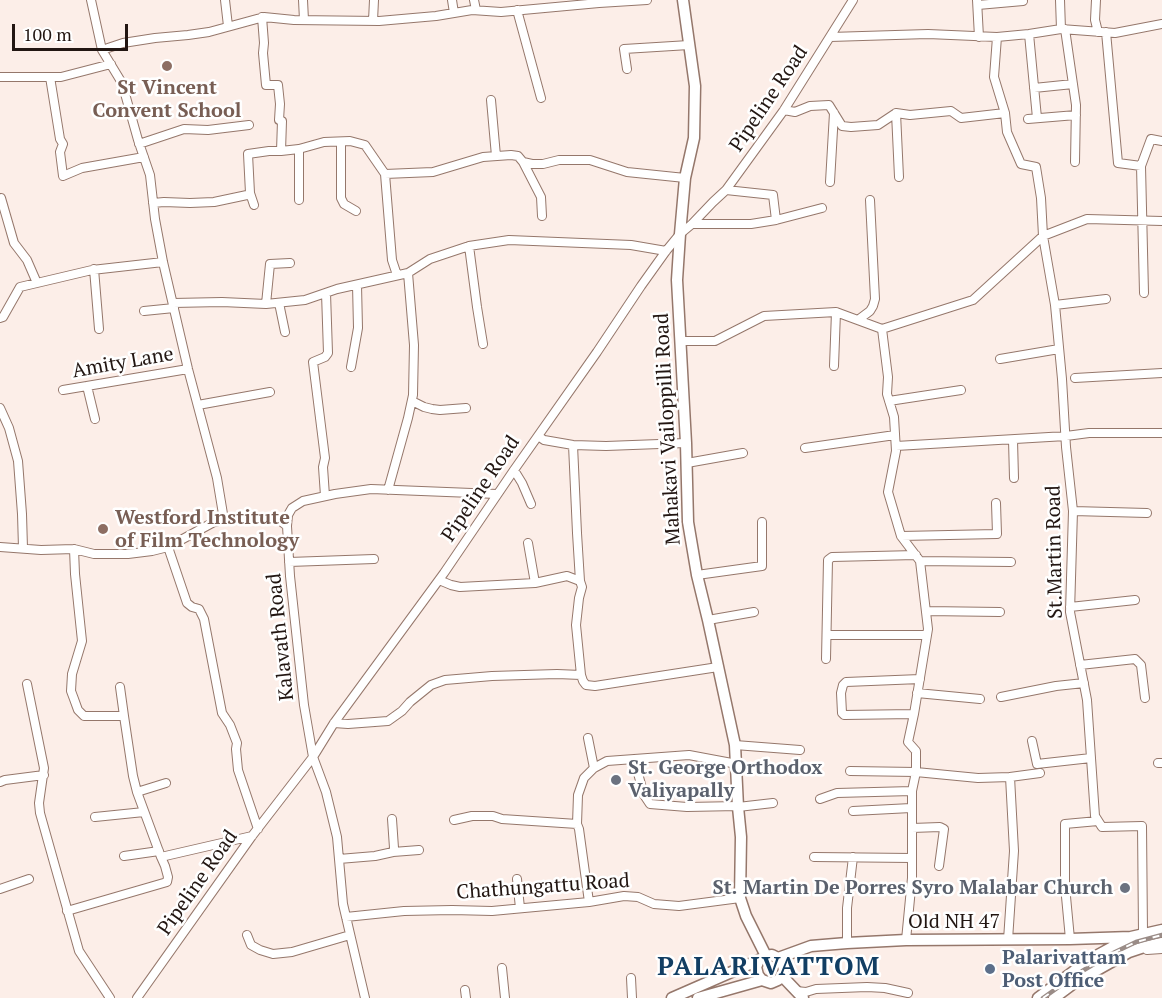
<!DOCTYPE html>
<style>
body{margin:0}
#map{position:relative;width:1162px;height:998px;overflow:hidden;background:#fceee8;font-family:"PT Serif",serif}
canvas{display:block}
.scale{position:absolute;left:12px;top:24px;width:116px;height:27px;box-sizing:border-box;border:3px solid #221612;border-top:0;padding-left:8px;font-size:18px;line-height:21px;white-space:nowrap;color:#221612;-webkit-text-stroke:4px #fff;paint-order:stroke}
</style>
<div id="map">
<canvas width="1162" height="998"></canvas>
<div class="scale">100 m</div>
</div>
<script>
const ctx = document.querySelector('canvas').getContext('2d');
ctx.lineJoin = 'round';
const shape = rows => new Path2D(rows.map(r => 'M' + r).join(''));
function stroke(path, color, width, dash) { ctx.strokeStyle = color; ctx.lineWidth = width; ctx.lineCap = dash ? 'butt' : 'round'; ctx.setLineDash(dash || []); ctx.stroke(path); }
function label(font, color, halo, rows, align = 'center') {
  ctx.font = font + ' "PT Serif",serif'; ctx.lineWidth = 5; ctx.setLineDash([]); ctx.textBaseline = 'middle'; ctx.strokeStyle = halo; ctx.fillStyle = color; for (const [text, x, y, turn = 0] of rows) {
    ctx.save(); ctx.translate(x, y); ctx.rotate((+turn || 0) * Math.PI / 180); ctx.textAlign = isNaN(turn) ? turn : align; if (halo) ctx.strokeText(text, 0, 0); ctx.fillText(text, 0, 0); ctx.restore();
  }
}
const minor = shape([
 [91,0,102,50,122,83,138,140,150,175,155,219,163,262,188,369,217,478,224,520],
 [225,0,228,26],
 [303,0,304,20],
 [452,0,454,13],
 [474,0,476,10],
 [977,0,979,37],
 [1060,0,1061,29],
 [1096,0,1095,20,1098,32],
 [978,5,1023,1],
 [517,10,541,98],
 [262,17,264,43,263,53,266,85,278,85,280,104,279,120,282,121,281,151],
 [373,21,374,0],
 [1065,29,1076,105,1075,162],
 [1106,32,1118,163,1141,166,1151,139,1162,141],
 [1029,34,1037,118],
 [830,37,928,34,997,37,1029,34,1061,29,1115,33,1162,24],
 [997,37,994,77,1005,113,1007,132,1021,164,1036,167,1041,198,1043,236,1055,305,1062,379,1066,447,1073,511,1070,612,1087,700,1095,816,1102,827,1142,826,1143,933],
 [102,50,123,43,155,38,188,35,209,32,264,17,294,20,379,21,436,16,472,10,501,12,599,3,647,0],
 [627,69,624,49,689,45],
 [0,77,61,77,111,64],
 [50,77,60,139,63,144,60,152,63,176,82,168,144,157],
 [1034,88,1073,84],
 [491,100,496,156],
 [784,110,795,112,810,106,829,105,842,126,851,127,878,125,896,113,910,115,951,111,961,118,1005,113],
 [896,113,899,177],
 [1028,119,1076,115],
 [341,142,341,198,344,204,356,211],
 [139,144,184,129,208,130,249,125],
 [523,162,541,197,542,216],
 [1141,166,1144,293],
 [385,174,392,260,397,275],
 [830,182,834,113],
 [726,190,773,195,776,220,822,208],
 [250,193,254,205],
 [1,198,14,243,27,260,37,283],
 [299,200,299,149],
 [153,203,164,202,190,203,214,202,247,195,250,193,248,154,269,151,281,151,299,149,324,142,350,141,365,145,385,174,433,172,483,157,511,155,518,156,523,162,532,164,543,164,559,160,590,160,627,172,685,178],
 [692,224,751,224,776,220],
 [469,246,477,307,483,344],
 [94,269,99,329],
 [173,303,222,302,266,304,305,300,337,289,408,273,430,259,469,246,509,240,631,245,666,251],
 [279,303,285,332],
 [266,304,270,264,290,263],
 [1055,305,1106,299],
 [144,311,174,308],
 [0,318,3,317,20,287,92,270,163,262],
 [858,320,870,311,873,306,875,299,870,200],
 [882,329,888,377,887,394,894,417,896,451,888,492,901,536,920,561,928,629,914,714,908,742,916,751,916,772,912,791,912,878,906,940],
 [681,341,715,341,764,316,836,312,882,329,973,300,1043,236,1087,219,1162,221],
 [1000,359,1059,349],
 [834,366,836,312],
 [351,367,358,328,357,285],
 [1075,378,1162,373],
 [87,386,95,419],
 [63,390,188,369],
 [412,401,424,407,432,409,440,410,466,408],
 [889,401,961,390],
 [198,405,270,392],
 [0,408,9,428,18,461,22,514,23,548],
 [538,436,544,440,573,445,606,446,686,443],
 [1013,440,1014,478],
 [573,445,577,533,580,581],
 [896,446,1066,436,1089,433,1162,433],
 [805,448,895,435],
 [687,463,743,453],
 [514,470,522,483,531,504],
 [388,490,408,418,413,395,414,345,408,273],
 [325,496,323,467,325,458,313,362,325,357,328,353,326,293],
 [1073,511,1147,513],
 [287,526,288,515,292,508,303,501,335,494,371,489,497,494],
 [901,536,997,534,996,503],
 [528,543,535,583,567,576,580,581,582,587,579,598,576,625,581,675],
 [0,547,41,550,74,549,94,554,128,554,152,551,168,547,214,522,236,517,260,517,278,519,287,526,290,576,304,705,313,757,326,792,337,837,343,904,365,998],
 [168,547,187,603,192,607,199,609,204,619,222,713,230,725,237,743,236,749,238,770,258,829],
 [74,549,75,574,82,641,72,674,71,691,74,699,78,710,84,716,124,716,133,776,137,792,161,857,252,836],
 [920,561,1011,562],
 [289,562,374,559],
 [697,575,762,566,762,522],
 [439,580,451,585,460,587,535,583],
 [1070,607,1135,600],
 [926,611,1000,612],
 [708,620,754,612],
 [827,635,927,635],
 [826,659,828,560,832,557,916,555],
 [1080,665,1135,659,1141,665,1145,698],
 [27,684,44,768,39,803,40,813,79,951,110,998],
 [120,687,124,716],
 [917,693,980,699],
 [1001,697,1056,686,1084,683],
 [914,714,844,715,842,713,841,693,843,685,846,682,920,679],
 [334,723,348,724,388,721,402,711,410,702,431,685,445,680,492,676,557,674,581,675,583,681,586,685,595,686,718,667],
 [588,738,594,768],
 [1032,741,1037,764,1091,758],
 [735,745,800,750],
 [634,759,644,795,650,804,687,807,738,806],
 [1158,763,1162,763],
 [850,771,916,772,978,778,1010,777,1014,851,1008,940],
 [1010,777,1040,773],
 [0,782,5,780,44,775],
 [137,792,166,783],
 [820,799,837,793,912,791],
 [738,807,773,803],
 [853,811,911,808],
 [95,817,144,812],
 [454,820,472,816,493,816,502,819,577,824],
 [912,828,940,827,944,829,939,866],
 [393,852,419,850],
 [124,856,159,851],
 [814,857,912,858],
 [339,859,375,856,393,852,394,848,392,819],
 [517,879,520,908],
 [0,889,29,879],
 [589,902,579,829,577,824,578,795,584,778,594,768,607,761,689,755,737,764],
 [67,911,167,882,168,877,165,866,161,857],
 [346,917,404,911,452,910,492,911,589,902,624,896,638,897,654,904,679,906,740,898],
 [247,935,251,945,260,950,273,954,292,952,350,935],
 [1070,939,1065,886,1065,824,1098,821],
 [847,943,847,908,853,857],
 [1147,950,1162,949],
 [502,968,505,998],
 [631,978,632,998],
 [465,990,466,998],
 [796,991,806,992,816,989,867,987,885,988,908,993],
 [137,998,252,836,313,757,334,723,444,573,514,470,597,352,641,286,666,251,680,234,692,224,713,202,726,190,784,110,853,0]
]);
const major = shape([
 [683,0,695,86,694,138,685,178,680,234,677,280,686,443,688,522,697,575,708,620,735,745,738,807,741,837,740,898,746,916,766,956],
 [778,958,811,946,847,943,906,940,1070,939,1131,937],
 [782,976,803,998],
 [672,998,759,960,766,956,772,955,778,958,782,963,784,969,782,976,778,980,771,983,762,980,758,975,756,967,759,960],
 [698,998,762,980],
 [1038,998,1089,960,1131,937,1162,930],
 [1054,998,1074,983,1129,952,1144,947,1162,943]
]);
stroke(minor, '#95776b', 10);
stroke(major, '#95776b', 13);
stroke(minor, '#fff', 8);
stroke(major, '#fff', 10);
const rail = shape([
 [1043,998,1074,976,1109,955,1136,942,1162,935]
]);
stroke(rail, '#9a8c87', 4.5);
stroke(rail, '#fff', 2, [7]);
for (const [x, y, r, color] of [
 [167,66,6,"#8d6e63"],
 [103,529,6,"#8d6e63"],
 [616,780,6,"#6b7280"],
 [1125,888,6,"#6b7280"],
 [990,969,6,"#5c6f8a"]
]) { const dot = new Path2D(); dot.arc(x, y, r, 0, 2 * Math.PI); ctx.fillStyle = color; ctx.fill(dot); stroke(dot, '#fff', 2); }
label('bold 20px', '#785e54', '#fff', [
 ["St Vincent",167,88],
 ["Convent School",167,111],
 ["Westford Institute",115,518,"left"],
 ["of Film Technology",115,541,"left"]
]);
label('20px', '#221612', '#fff', [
 ["Pipeline Road",769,99,-56],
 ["Amity Lane",123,363,-10],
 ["Mahakavi Vailoppilli Road",668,429,-93],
 ["Pipeline Road",481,489,-56],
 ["St.Martin Road",1055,552,-91],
 ["Kalavath Road",281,637,-96],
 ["Pipeline Road",198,883,-55],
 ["Chathungattu Road",543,887,-4],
 ["Old NH 47",954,922]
]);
label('bold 20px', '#5b616d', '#fff', [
 ["St. George Orthodox",628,768],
 ["Valiyapally",628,791],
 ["St. Martin De Porres Syro Malabar Church",1113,888,"right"]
], 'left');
label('bold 20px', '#4e5e75', '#fff', [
 ["Palarivattam",1002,958],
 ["Post Office",1002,981]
], 'left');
ctx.letterSpacing = '1.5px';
label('bold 26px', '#123e63', '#fff', [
 ["PALARIVATTOM",769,968]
]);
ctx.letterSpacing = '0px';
</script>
